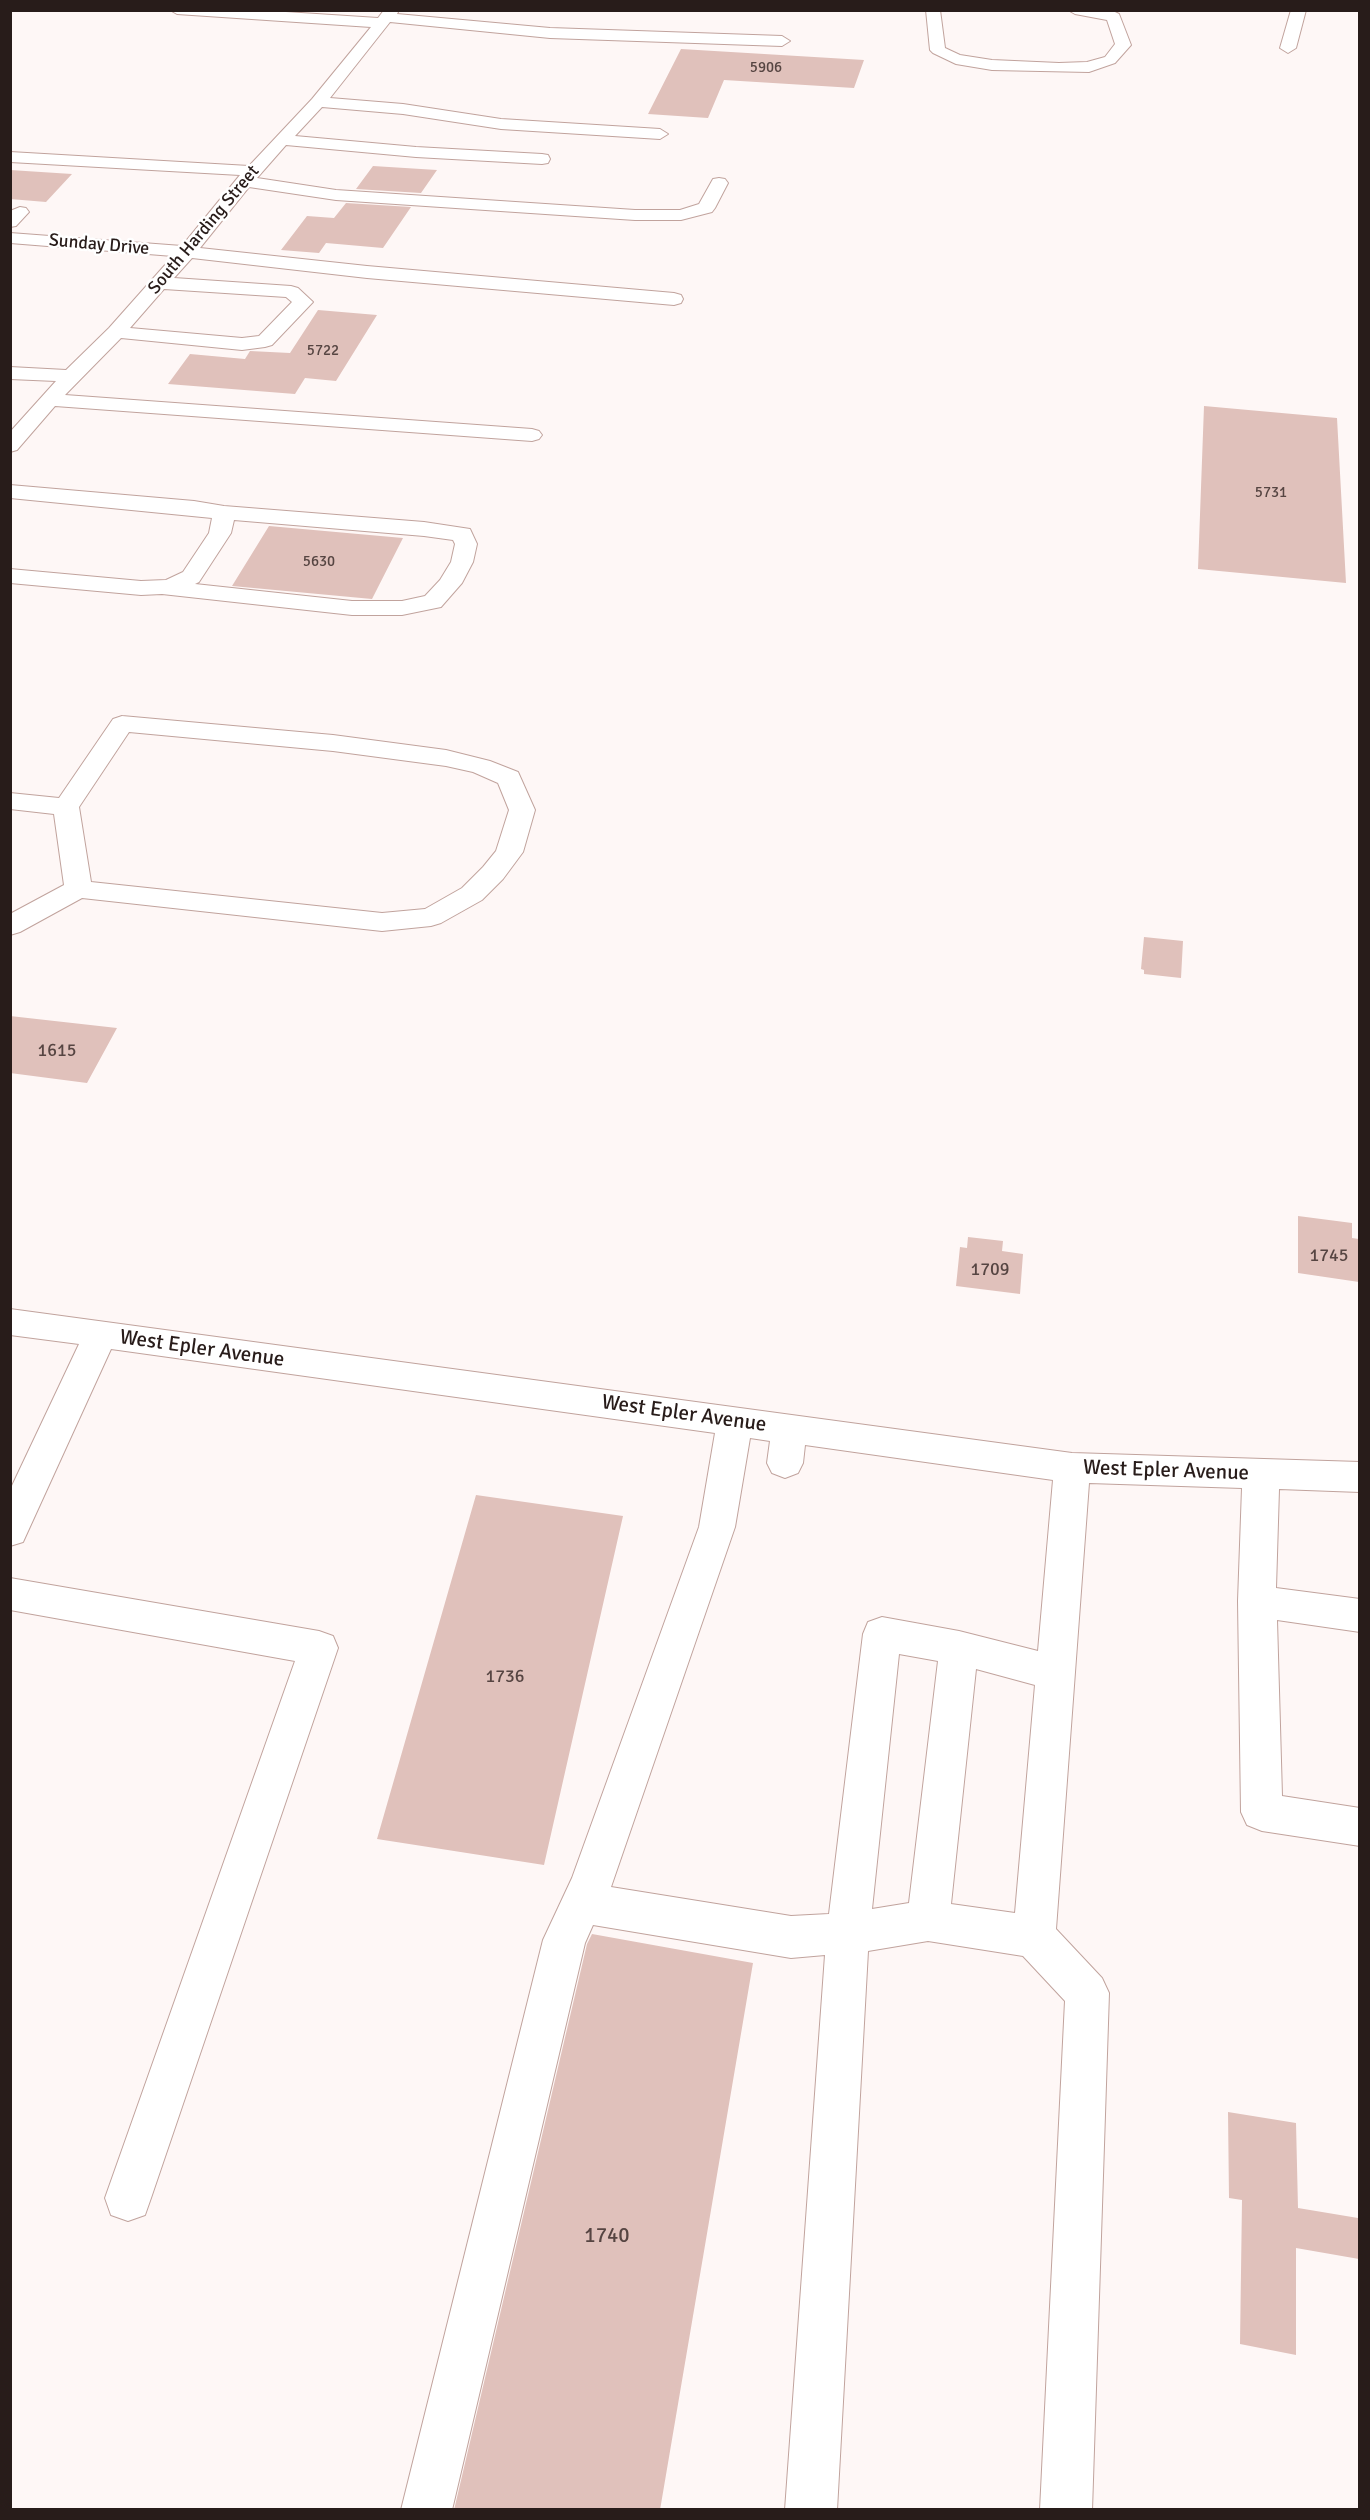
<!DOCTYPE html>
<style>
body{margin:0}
#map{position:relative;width:1370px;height:2520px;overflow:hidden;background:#fef7f6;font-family:Signika,sans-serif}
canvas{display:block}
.frame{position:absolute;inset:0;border:12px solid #281c1a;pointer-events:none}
</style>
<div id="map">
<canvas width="1370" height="2520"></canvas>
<div class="frame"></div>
</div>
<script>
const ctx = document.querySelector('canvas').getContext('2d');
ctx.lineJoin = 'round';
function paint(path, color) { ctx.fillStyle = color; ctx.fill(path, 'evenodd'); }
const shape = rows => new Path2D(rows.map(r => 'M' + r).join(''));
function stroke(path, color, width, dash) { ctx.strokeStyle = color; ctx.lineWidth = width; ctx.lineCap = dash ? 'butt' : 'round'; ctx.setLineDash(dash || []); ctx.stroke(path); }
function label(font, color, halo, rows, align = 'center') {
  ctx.font = font + ' Signika,sans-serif'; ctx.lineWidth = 5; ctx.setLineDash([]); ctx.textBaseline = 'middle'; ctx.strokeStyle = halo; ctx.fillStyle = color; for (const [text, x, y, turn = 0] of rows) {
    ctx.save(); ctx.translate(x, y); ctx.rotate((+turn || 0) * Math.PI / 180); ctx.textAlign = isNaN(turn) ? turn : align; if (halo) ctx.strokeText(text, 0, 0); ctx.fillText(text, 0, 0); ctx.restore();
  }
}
paint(shape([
 [681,49,864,60,854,88,724,80,708,118,648,114],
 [373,166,437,170,421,193,356,189],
 [10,170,72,174,46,202,10,199],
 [346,203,411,207,383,248,326,243,319,253,281,250,307,216,334,218],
 [318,310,377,315,336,381,305,378,295,394,168,384,190,354,245,359,250,351,290,353],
 [1204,406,1337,418,1346,583,1198,569],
 [269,526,403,538,372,599,232,586],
 [1144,937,1183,941,1181,978,1144,974,1144,970,1141,969],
 [10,1016,117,1028,87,1083,10,1073],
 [1298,1216,1352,1223,1352,1238,1359,1239,1359,1282,1298,1273],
 [968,1237,1003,1241,1002,1251,1023,1254,1020,1294,956,1286,960,1247,967,1248],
 [476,1495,623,1516,544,1865,377,1839],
 [592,1934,753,1963,660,2510,454,2510,587,1944],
 [1228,2112,1296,2123,1298,2208,1358,2218,1359,2259,1296,2248,1296,2355,1240,2344,1242,2200,1229,2198]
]), '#e0c1bb');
const minor = shape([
 [170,10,255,10,378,18,384,10,399,10,397,14,550,28,782,36,790,41,782,46,550,38,390,22,330,98,403,104,501,119,660,129,668,134,660,139,501,129,403,114,322,107,295,136,416,147,542,154,548,155,550,159,548,163,542,164,416,157,286,145,257,178,336,190,635,210,680,210,699,204,713,179,719,178,725,179,728,183,715,208,712,212,681,220,635,220,336,200,249,187,200,248,367,266,674,293,681,295,683,299,681,303,674,305,367,278,192,258,174,278,291,286,298,288,313,302,272,345,265,347,242,350,121,338,65,395,532,429,539,431,542,435,539,439,532,441,55,406,17,450,10,452,10,432,56,381,10,379,10,367,66,370,109,328,173,256,10,243,10,233,182,246,240,175,10,162,10,152,249,166,312,99,371,27,177,14,170,10],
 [164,289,286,297,292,302,259,336,242,338,130,328,164,289],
 [926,10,940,10,945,48,960,55,992,60,1059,63,1087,62,1105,57,1115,44,1107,20,1075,14,1068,10,1111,10,1119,14,1131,45,1115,63,1089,72,992,70,956,64,933,53,930,50,926,10],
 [1291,10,1306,10,1296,48,1288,53,1280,48,1291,10],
 [20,207,26,208,29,212,16,226,10,227,10,211,20,207],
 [10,485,194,501,224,506,424,522,470,529,477,544,473,562,462,583,441,607,402,615,352,615,162,594,141,595,10,583,10,569,141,581,166,580,183,572,209,533,212,518,10,498,10,485],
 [234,520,424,536,453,540,455,544,451,562,440,580,425,596,402,601,352,601,195,584,199,582,231,533,234,520],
 [122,716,333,735,446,750,490,761,518,772,535,810,523,852,503,879,482,900,441,923,431,926,382,931,82,898,20,932,10,935,10,914,64,885,54,814,10,809,10,793,59,798,113,719,122,716],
 [129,732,333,751,446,766,473,772,498,783,509,810,496,851,483,867,462,888,425,909,382,913,91,882,79,807,129,732],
 [10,1309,1072,1453,1360,1462,1360,1492,1279,1489,1276,1588,1360,1599,1360,1632,1277,1620,1282,1796,1360,1808,1360,1846,1262,1831,1247,1825,1241,1812,1238,1601,1242,1488,1089,1483,1056,1929,1102,1978,1109,1993,1092,2510,1040,2510,1065,2001,1023,1956,928,1941,868,1951,837,2510,785,2510,825,1955,791,1958,593,1925,585,1943,452,2510,401,2510,543,1940,572,1878,699,1527,715,1433,111,1349,23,1542,10,1546,10,1490,79,1344,10,1335,10,1309],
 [750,1438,770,1441,767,1463,772,1473,785,1478,798,1473,803,1463,805,1445,1053,1480,1038,1651,959,1631,882,1617,868,1622,863,1634,829,1914,791,1916,611,1887,735,1527,750,1438],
 [899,1654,938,1661,909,1903,872,1909,899,1654],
 [976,1669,1035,1685,1015,1913,951,1904,976,1669],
 [10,1578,319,1631,333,1636,338,1648,151,2198,145,2215,128,2221,111,2215,105,2198,295,1661,10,1610,10,1578]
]);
stroke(minor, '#c1a39d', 2);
paint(minor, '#fff');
label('15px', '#564542', null, [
 ["5906",766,68],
 ["5722",323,351],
 ["5731",1271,493],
 ["5630",319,562]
]);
label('18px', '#281c1a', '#fff', [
 ["South Harding Street",204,230,-50],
 ["Sunday Drive",99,245,5]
]);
label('18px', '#564542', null, [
 ["1615",57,1051],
 ["1745",1329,1256],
 ["1709",990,1270],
 ["1736",505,1677]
]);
label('21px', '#281c1a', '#fff', [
 ["West Epler Avenue",202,1349,8],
 ["West Epler Avenue",684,1414,8],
 ["West Epler Avenue",1166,1471,2]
]);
label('21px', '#564542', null, [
 ["1740",607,2236]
]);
</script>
